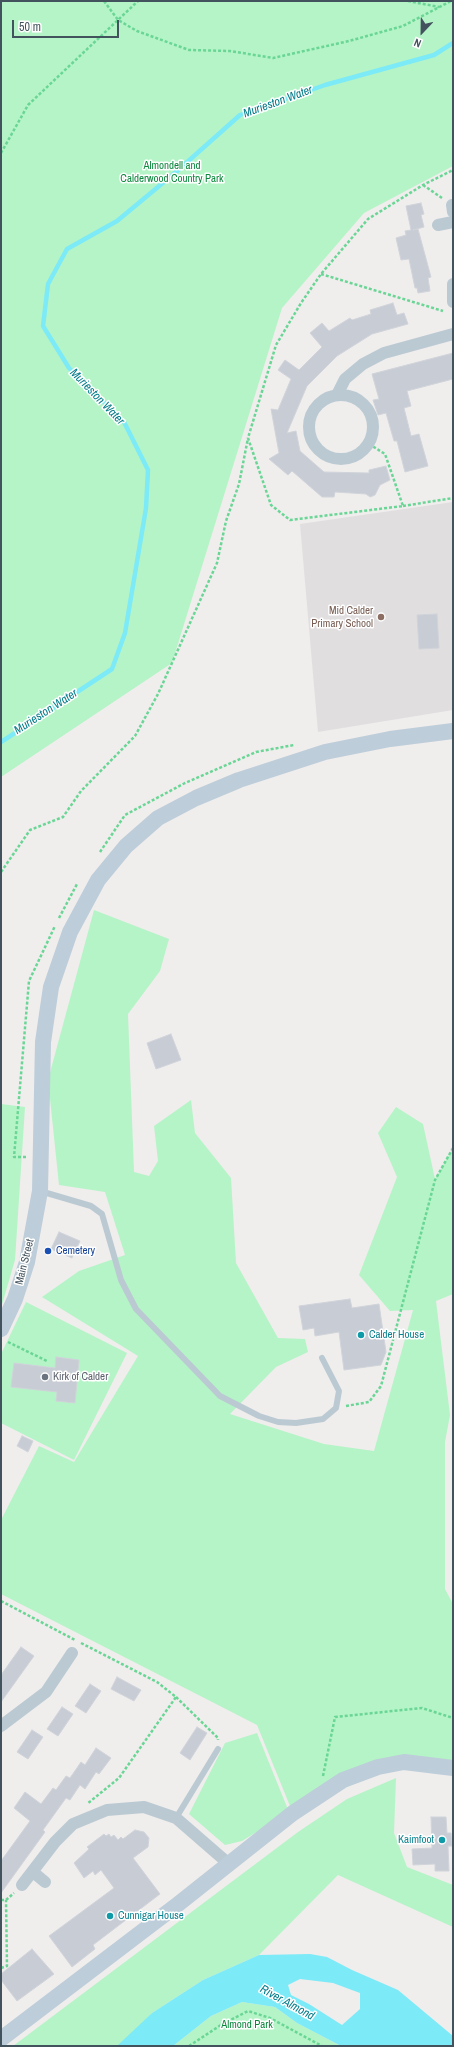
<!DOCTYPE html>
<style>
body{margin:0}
#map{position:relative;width:454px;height:2047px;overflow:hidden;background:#f0eded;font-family:"Archivo Narrow",sans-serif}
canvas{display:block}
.frame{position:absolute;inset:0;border:2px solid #43535d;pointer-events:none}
.north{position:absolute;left:402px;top:12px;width:40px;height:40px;-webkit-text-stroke:3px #fff;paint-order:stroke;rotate:202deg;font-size:11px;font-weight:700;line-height:16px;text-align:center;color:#43535d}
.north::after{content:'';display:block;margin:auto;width:14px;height:18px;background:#43535d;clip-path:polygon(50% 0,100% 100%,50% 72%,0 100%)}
.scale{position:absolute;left:12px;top:20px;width:107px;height:18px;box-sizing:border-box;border:2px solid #43535d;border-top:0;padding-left:5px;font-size:12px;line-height:14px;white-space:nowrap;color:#43535d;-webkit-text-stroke:3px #fff;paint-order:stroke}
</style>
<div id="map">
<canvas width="454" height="2047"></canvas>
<div class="frame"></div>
<div class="north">N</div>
<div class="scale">50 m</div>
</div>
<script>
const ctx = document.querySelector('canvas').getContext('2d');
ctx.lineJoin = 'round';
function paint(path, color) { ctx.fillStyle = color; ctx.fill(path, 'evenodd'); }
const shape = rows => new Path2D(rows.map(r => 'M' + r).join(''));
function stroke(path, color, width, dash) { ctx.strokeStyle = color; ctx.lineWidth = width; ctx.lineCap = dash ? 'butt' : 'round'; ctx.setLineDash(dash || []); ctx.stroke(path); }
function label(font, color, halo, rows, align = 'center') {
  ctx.font = font + ' "Archivo Narrow",sans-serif'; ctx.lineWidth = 3; ctx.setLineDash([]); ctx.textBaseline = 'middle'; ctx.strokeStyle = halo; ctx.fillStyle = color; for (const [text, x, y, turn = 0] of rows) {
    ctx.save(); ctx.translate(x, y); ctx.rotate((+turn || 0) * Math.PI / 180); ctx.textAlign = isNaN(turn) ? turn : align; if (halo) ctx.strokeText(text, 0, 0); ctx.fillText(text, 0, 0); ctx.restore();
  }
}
paint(shape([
 [453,502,453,710,318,732,300,524]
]), '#e1dedf');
paint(shape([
 [1,1,453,1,453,166,364,213,282,308,172,663,1,777],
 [94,910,169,939,160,971,128,1014,134,1172,149,1176,158,1161,154,1126,191,1100,195,1133,231,1178,236,1263,278,1338,305,1339,308,1352,276,1367,230,1414,324,1444,374,1451,413,1310,390,1311,359,1275,397,1177,378,1133,396,1107,423,1124,435,1179,453,1148,453,1294,436,1301,450,1415,445,1442,445,1589,453,1604,453,1768,404,1762,292,1811,257,1725,1,1594,1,1520,39,1446,74,1462,138,1356,42,1297,79,1271,125,1255,105,1192,59,1185,48,1080],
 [1,1104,25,1107,15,1260,1,1308],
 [26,1302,127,1353,74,1460,1,1423,1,1354],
 [257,1733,289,1812,242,1841,225,1845,189,1814,225,1743],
 [396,1778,394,1833,407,1867,453,1885,453,1927,338,1875,259,1955,203,1980,152,2013,121,2046,13,2046,298,1832,347,1799],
 [242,2002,275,2007,297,2023,341,2046,173,2046,211,2016]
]), '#b5f4c7');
paint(shape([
 [310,1954,327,1957,352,1970,398,1990,453,2036,453,2046,341,2046,297,2023,275,2007,242,2002,211,2016,173,2046,117,2046,152,2013,203,1980,259,1955],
 [300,1979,333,1983,360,1993,360,2009,342,2025,309,2004,291,1995,288,1985]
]), '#7ceaf7');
stroke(shape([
 [1,742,112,669,125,633,146,508,148,470,124,422,69,368,43,326,48,284,67,249,117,221,176,172,240,115,325,85,434,55,453,43]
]), '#7ceaf7', 4.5);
const building = shape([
 [421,203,424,214,421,215,424,227,413,230,418,229,431,277,428,278,430,291,418,293,417,288,415,288,409,259,401,260,396,238,406,235,405,231,411,230,406,206,421,203],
 [393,303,397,315,404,313,408,324,372,334,337,356,307,386,287,433,296,431,300,451,324,472,369,473,369,470,386,466,390,480,380,485,375,495,370,497,366,494,335,492,334,497,322,497,292,471,288,475,269,459,279,453,271,409,278,410,291,379,278,370,285,360,299,370,322,347,310,333,322,323,329,331,350,318,352,320,371,314,370,310,393,303],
 [453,353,453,379,407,391,411,406,404,408,411,436,419,434,428,466,405,472,397,441,394,441,386,413,378,415,373,400,379,399,372,374,453,353],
 [437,614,439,648,419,649,417,615,437,614],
 [171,1034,181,1060,156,1069,147,1043,171,1034],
 [59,1232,80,1241,72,1258,51,1249,59,1232],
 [350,1299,352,1308,379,1304,386,1352,381,1365,344,1370,339,1332,315,1336,314,1328,303,1330,299,1306,350,1299],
 [56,1357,79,1360,75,1403,56,1401,57,1392,11,1387,14,1363,55,1368,56,1357],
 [22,1436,33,1441,28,1452,17,1446,22,1436],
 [21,1647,34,1656,1,1702,1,1675,21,1647],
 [117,1677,141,1690,134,1701,111,1689,117,1677],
 [90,1684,101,1691,86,1713,75,1706,90,1684],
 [62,1707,73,1714,58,1736,47,1729,62,1707],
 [197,1727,207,1733,190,1760,180,1753,197,1727],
 [32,1730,43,1737,28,1759,17,1752,32,1730],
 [96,1748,111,1758,99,1774,96,1772,85,1789,80,1785,70,1800,66,1798,43,1830,45,1832,1,1893,1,1861,30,1821,14,1808,25,1792,41,1804,53,1788,56,1790,66,1776,70,1778,81,1762,85,1765,96,1748],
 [431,1817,446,1817,447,1833,451,1833,452,1846,448,1846,449,1871,435,1871,435,1864,413,1865,412,1849,432,1848,431,1817],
 [135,1830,144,1832,149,1838,148,1847,133,1858,160,1894,93,1945,95,1949,72,1967,49,1936,114,1888,101,1870,95,1875,93,1871,84,1878,74,1863,89,1849,87,1847,104,1834,106,1836,109,1834,111,1837,114,1835,118,1840,121,1837,123,1839,135,1830],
 [32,1949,54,1974,17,2001,1,1980,1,1974,32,1949]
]);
paint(building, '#c8ccd4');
stroke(building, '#d0d4da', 1);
stroke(shape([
 [104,1,118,20,137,31,189,50,230,51,273,58,349,41,403,26,451,1],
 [408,1,439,7],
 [1,153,28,105,138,1],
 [423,185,442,198],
 [321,274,443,311],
 [369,444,385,454,403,506,290,520,271,505,248,438,276,345,301,303,321,274,368,219,423,185,453,170],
 [403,506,453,498],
 [100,852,125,815,185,783,256,752,294,745],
 [1,872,30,830,63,817,81,791,135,736,158,694,217,563,226,521,239,484,248,438],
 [59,918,77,884],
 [26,1157,14,1157,29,981,55,926],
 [8,1342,47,1361],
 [346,1406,369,1402,381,1386,435,1180,453,1148],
 [1,1601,75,1640],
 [81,1643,157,1682,176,1697,119,1778,87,1804],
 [176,1697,218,1738,218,1740],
 [323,1776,335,1717,422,1708,453,1718],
 [1,1900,6,1900,14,1893],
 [1,1968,7,1966,6,1900],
 [189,2046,221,2025,248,2011,270,2018,322,2046]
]), '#69d695', 2.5, [3, 2]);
stroke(shape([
 [40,1191,91,1206,102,1214,121,1280,136,1309,220,1396,259,1416,278,1422,296,1423,323,1419,336,1408,339,1391,322,1358],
 [176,1818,218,1749]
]), '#bbcad2', 6);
stroke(shape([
 [452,205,453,212],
 [438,225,453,222],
 [453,284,453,302],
 '309 427a32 32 0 1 1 64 0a32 32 0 1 1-64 0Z',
 [337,395,345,379,363,364,384,353,453,334],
 [1,1726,46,1692,72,1653],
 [33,1872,45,1882],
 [22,1885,55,1842,73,1824,107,1810,144,1807,176,1818,229,1864]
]), '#bbcad2', 12);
stroke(shape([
 [1,1329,15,1299,27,1262,40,1191,43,1042,51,987,70,932,98,880,126,846,158,818,196,798,239,780,325,752,390,739,453,731],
 [1,2039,177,1905,293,1813,343,1780,378,1767,404,1762,453,1768]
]), '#bdcdd9', 16);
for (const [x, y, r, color] of [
 [381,617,4,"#8d6e63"],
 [48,1251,4,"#1a4fb4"],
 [361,1335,4,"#0f9aa8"],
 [45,1377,4,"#6b7280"],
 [442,1840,4,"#0f9aa8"],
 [110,1916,4,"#0f9aa8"]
]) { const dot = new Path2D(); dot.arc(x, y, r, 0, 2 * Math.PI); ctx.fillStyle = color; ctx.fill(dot); stroke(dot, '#fff', 1.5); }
label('11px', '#0b873c', '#fff', [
 ["Almondell and",172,166],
 ["Calderwood Country Park",172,179],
 ["Almond Park",247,2025]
]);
label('11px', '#785e54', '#fff', [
 ["Mid Calder",373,611],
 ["Primary School",373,624]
], 'right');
label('11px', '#164399', '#fff', [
 ["Cemetery",56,1251]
], 'left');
label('11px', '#43535d', '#fff', [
 ["Main Street",25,1262,-76]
]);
label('11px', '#0d838f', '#fff', [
 ["Calder House",369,1335],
 ["Kaimfoot",434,1840,"right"],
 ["Cunnigar House",118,1916]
], 'left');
label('11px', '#5b616d', '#fff', [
 ["Kirk of Calder",53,1377]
], 'left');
label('italic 12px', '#047c8a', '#fff', [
 ["Murieston Water",278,102,-20],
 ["Murieston Water",97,397,46],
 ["Murieston Water",46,712,-33],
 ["River Almond",287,2003,29]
]);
</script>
